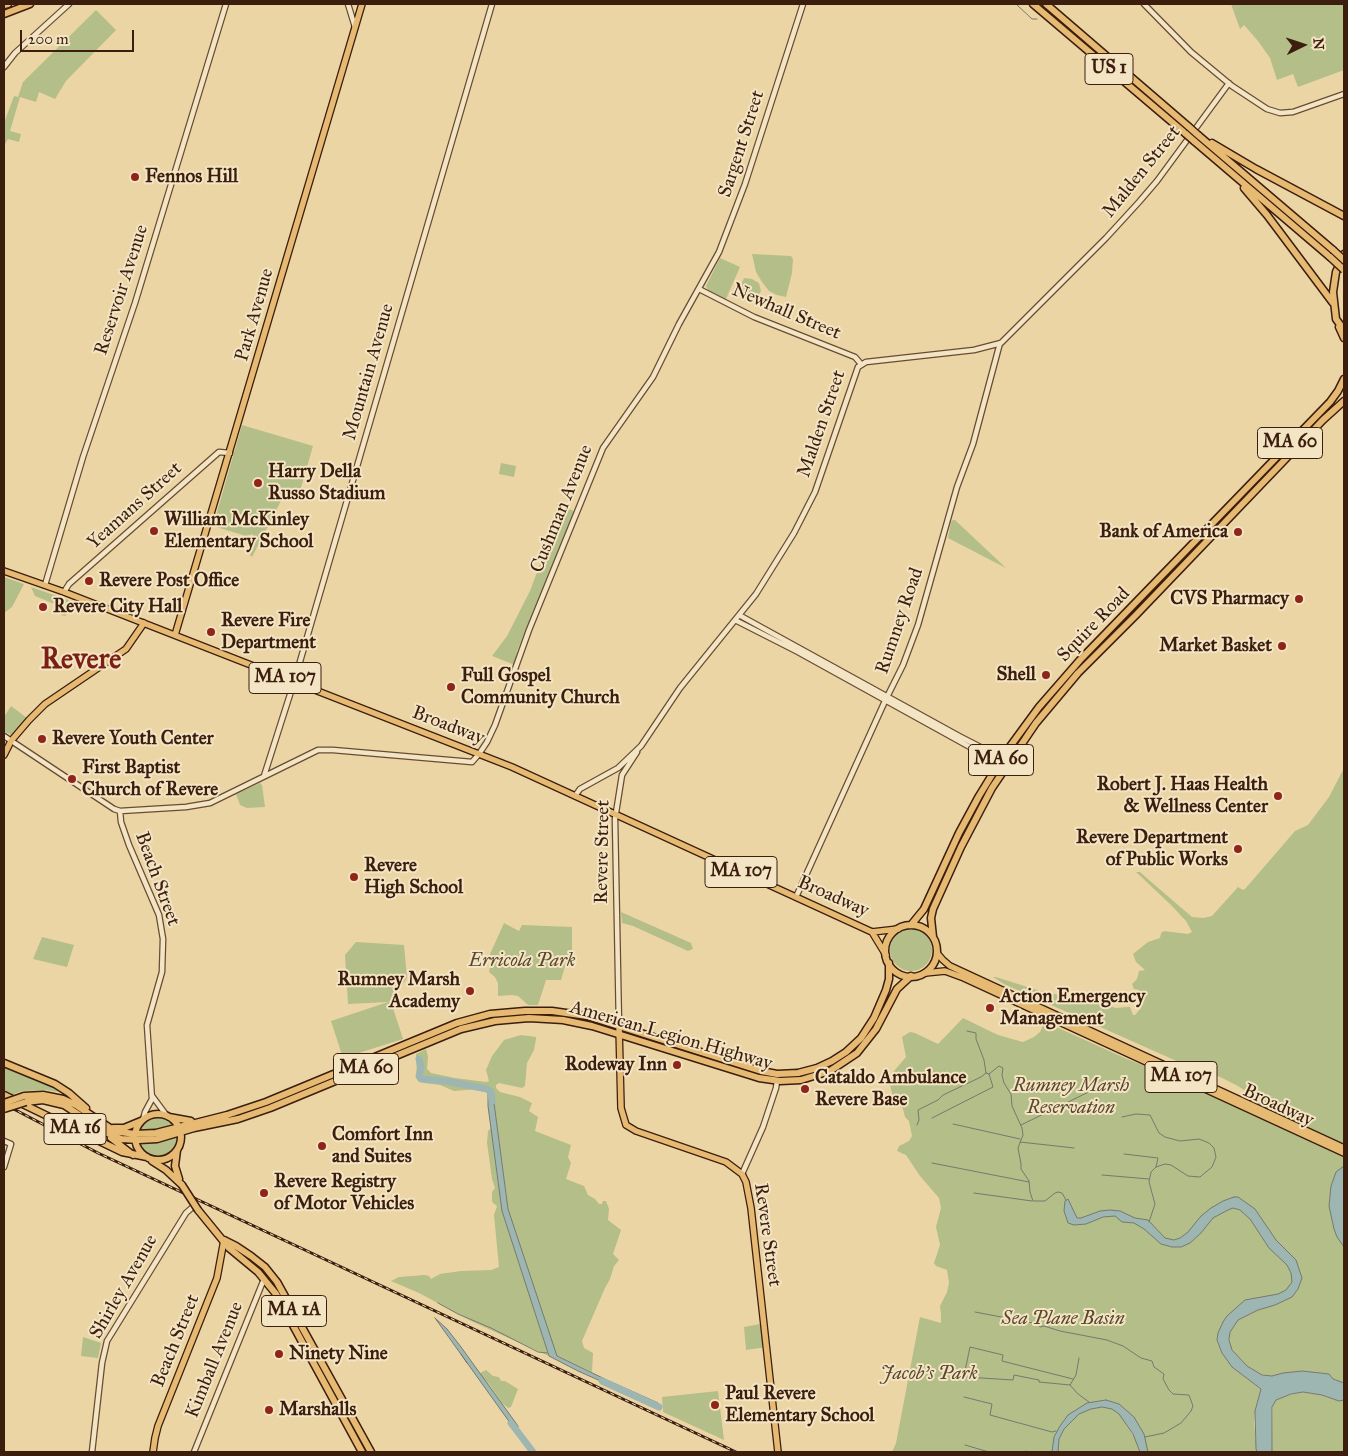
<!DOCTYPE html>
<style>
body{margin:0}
#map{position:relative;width:1348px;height:1456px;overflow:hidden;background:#ecd5a5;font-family:"IM FELL Great Primer",serif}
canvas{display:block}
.frame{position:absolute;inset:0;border:5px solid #3b1e0e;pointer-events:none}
.north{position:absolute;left:1278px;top:20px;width:50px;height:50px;-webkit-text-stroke:4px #f3e4c4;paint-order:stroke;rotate:86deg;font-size:14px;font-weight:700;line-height:20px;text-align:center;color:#3b1e0e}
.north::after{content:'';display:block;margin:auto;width:18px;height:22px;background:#3b1e0e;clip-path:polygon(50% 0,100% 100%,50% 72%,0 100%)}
.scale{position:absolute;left:20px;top:30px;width:114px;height:22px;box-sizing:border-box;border:2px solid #3b1e0e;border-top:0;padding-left:6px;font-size:15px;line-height:18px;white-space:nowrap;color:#3b1e0e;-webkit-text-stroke:4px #f3e4c4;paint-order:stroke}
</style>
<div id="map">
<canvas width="1348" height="1456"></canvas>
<div class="frame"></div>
<div class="north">N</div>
<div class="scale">200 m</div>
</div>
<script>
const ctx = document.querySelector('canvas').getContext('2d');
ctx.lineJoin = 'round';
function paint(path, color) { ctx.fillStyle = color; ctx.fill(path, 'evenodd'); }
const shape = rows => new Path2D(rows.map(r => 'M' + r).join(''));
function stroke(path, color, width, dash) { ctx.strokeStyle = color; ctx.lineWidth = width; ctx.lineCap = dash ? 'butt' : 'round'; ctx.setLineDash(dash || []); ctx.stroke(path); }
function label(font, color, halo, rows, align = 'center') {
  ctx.font = font + ' "IM FELL Great Primer",serif'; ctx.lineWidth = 4; ctx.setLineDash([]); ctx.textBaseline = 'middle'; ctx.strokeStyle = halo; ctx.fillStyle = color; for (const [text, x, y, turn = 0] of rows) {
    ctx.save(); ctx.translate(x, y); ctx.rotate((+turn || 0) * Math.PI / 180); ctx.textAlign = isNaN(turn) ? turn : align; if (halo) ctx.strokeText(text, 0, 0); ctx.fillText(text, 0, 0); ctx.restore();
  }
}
paint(shape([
 [1231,4,1344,4,1344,70,1298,87,1293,74,1277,80,1270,58,1258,41,1244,25,1240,29],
 [96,10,116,30,66,81,55,99,39,92,36,102,20,97,10,131,21,134,19,142,8,139,4,146,4,123,14,96,18,97,23,82],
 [752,254,791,256,793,259,792,273,786,297,777,295,769,291,762,282,756,272],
 [720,258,740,267,726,299,708,290,706,286],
 [744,278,752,279,759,283,761,291,754,303,740,297,738,291],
 [242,425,313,446,298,498,284,495,252,557,250,555,253,534,246,536,213,526],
 [501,463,516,466,514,477,499,474],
 [557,504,574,511,517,651,515,665,492,656,507,636,530,591,555,524],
 [953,520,955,520,1006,568,948,538,951,522],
 [4,577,24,584,12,607,4,613],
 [31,587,68,600,73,605,72,609,65,616,61,615,62,611,56,608,57,605,35,596],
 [11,706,27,718,11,735,4,731,4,717],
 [1344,768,1344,1178,1339,1190,1344,1226,1344,1383,1333,1379,1329,1374,1296,1372,1272,1376,1259,1374,1247,1366,1234,1353,1229,1343,1230,1332,1218,1335,1217,1340,1222,1353,1234,1368,1262,1390,1256,1407,1254,1423,1257,1452,1143,1452,1138,1424,1123,1415,1125,1422,1137,1442,1140,1452,892,1452,896,1443,920,1317,941,1323,941,1314,940,1306,947,1292,949,1283,947,1270,936,1266,934,1263,940,1245,936,1227,941,1208,939,1198,920,1176,906,1155,897,1151,899,1146,909,1141,912,1136,909,1121,905,1117,903,1109,893,1098,889,1080,894,1071,906,1057,902,1037,910,1032,915,1033,938,1044,963,1018,998,1035,1023,1042,1034,1037,1040,1032,1045,1022,1127,1059,1178,1079,1222,1101,1243,1109,1250,1103,1249,1093,1236,1085,1210,1072,1199,1067,1199,1070,1172,1059,1004,984,993,977,996,977,1040,991,1068,997,1080,1004,1098,1000,1106,1006,1111,1006,1115,1008,1128,1007,1130,1007,1133,1015,1135,1015,1141,1008,1141,997,1139,990,1134,989,1132,984,1137,979,1139,971,1145,970,1136,962,1133,954,1148,942,1160,938,1161,933,1164,931,1188,934,1192,932,1186,921,1171,905,1136,872,1140,872,1149,880,1192,917,1203,918,1212,916,1238,887,1243,890,1245,889,1295,831,1308,825,1329,797],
 [260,783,262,785,265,807,247,808,240,805,236,794],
 [621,912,691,943,693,949,688,951,633,926,622,923],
 [504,923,519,931,522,925,572,927,572,960,566,963,561,980,546,980,538,1005,528,1005,518,996,512,995,498,996,498,983,495,977,489,972,491,962,490,954],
 '890 950a21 21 0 1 1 42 0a21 21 0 1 1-42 0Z',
 [42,937,74,945,67,967,33,959],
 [356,942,404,945,407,978,389,1002,391,1002,403,1039,343,1058,331,1021,388,1002,348,1004,345,955],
 [521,1035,536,1037,536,1039,534,1050,527,1063,525,1086,522,1088,499,1083,496,1085,496,1088,500,1092,520,1097,532,1103,529,1111,538,1117,535,1131,571,1145,568,1157,571,1163,566,1179,584,1186,588,1195,595,1199,599,1204,602,1204,603,1201,606,1201,609,1209,608,1220,621,1230,613,1254,619,1260,614,1266,610,1279,605,1288,582,1341,584,1348,593,1353,592,1372,557,1356,508,1209,494,1103,494,1094,492,1092,488,1093,479,1089,454,1091,440,1085,424,1083,417,1080,416,1054,426,1049,428,1057,427,1069,431,1073,455,1078,486,1082,489,1081,486,1070,492,1056,504,1040],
 [4,1067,44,1081,58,1089,57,1092,46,1090,22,1091,9,1096,4,1091],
 [154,1118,164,1119,173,1125,154,1130,139,1131,143,1124],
 [491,1128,502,1211,549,1356,473,1322,419,1293,391,1281,399,1277,425,1275,429,1276,431,1279,440,1274,461,1271,491,1270,499,1267,494,1215,497,1206,493,1203,492,1201,492,1192,495,1188,492,1179,487,1143,488,1131],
 [177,1137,177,1143,171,1152,160,1157,147,1154,140,1146,140,1143,155,1143],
 [765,1323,767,1347,746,1350,744,1327],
 [83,1337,101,1343,98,1358,81,1356],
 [486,1370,493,1376,499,1377,501,1381,505,1381,518,1389,511,1407,508,1408,502,1403,489,1384,482,1377,480,1373],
 [718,1391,724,1440,663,1412,662,1397],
 [1303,1392,1322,1395,1339,1401,1344,1400,1344,1452,1272,1452,1273,1405,1277,1399,1283,1396]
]), '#b4be88');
const water = shape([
 [492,1092,494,1094,494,1103,508,1209,557,1356,609,1381,656,1402,658,1403,657,1406,578,1371,549,1356,502,1211,488,1106,488,1093,492,1092],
 [1344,1166,1344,1247,1337,1237,1334,1229,1329,1206,1331,1186,1336,1172,1344,1166],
 [1234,1197,1238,1197,1255,1209,1276,1240,1296,1260,1302,1278,1298,1289,1292,1297,1275,1305,1258,1310,1238,1320,1230,1332,1229,1340,1232,1350,1247,1366,1262,1375,1272,1376,1283,1373,1302,1371,1329,1374,1333,1379,1344,1383,1344,1400,1339,1401,1322,1395,1303,1392,1291,1394,1276,1400,1272,1407,1272,1452,1257,1452,1256,1449,1255,1411,1261,1389,1232,1367,1222,1353,1217,1340,1218,1333,1223,1322,1227,1316,1245,1300,1278,1294,1286,1290,1292,1282,1291,1273,1287,1265,1269,1248,1250,1219,1240,1210,1233,1208,1228,1210,1213,1218,1201,1233,1190,1243,1181,1247,1172,1247,1161,1244,1144,1229,1134,1223,1122,1222,1115,1216,1103,1217,1086,1224,1074,1225,1068,1223,1064,1211,1065,1201,1068,1199,1077,1218,1081,1218,1100,1211,1110,1210,1120,1211,1135,1218,1148,1220,1165,1238,1174,1240,1180,1238,1188,1232,1201,1216,1211,1208,1223,1201,1234,1197],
 [435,1318,447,1329,461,1347,518,1426,518,1430,508,1420,435,1318],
 [1106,1400,1119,1404,1134,1417,1144,1434,1148,1452,1140,1452,1133,1434,1119,1414,1112,1409,1102,1407,1091,1409,1079,1414,1064,1429,1059,1439,1058,1452,1052,1452,1054,1437,1060,1426,1068,1415,1087,1403,1106,1400]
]);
paint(water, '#9eb6b2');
stroke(water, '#767970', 1);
stroke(shape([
 [1016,4,1032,19,1037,19],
 [989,1074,999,1066,1003,1068,1002,1075,1004,1083,1011,1094,1012,1106,1022,1128,1023,1135,1018,1148,1021,1164,1021,1169,1029,1181,1030,1192,1033,1201,1045,1201,1055,1193,1058,1192,1062,1193,1066,1200],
 [1122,1117,1136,1114,1150,1115,1159,1133,1165,1137,1180,1141,1199,1139,1209,1143,1214,1148,1216,1157,1212,1167,1200,1177,1188,1176,1171,1165,1165,1164,1156,1167,1151,1172,1149,1182,1155,1204,1149,1222],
 [932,1118,993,1087,989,1074,986,1073,984,1060,976,1039,976,1033,967,1031],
 [953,1124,1020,1139],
 [917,1125,919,1120,918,1110,938,1100,943,1095,981,1077,986,1073],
 [1021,1125,1101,1086],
 [1020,1142,1074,1148],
 [1124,1154,1158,1158,1156,1167],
 [932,1163,1029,1182],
 [1102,1175,1149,1179],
 [974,1193,1032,1201],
 [438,1303,458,1314,491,1328,538,1352,547,1353],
 [975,1312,1038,1324,1040,1327,1044,1326,1060,1331,1107,1340,1123,1346,1141,1358,1152,1361,1154,1367,1164,1374,1163,1379,1169,1390,1173,1394,1189,1395,1193,1406,1191,1411,1181,1423,1164,1433,1145,1437],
 [461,1354,467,1363],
 [1079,1358,1076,1375,1070,1385,1078,1394,1089,1402],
 [965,1371,970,1347,1003,1355,1002,1361,1073,1379],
 [966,1377,1013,1380,1014,1375,1039,1380,1039,1382,1070,1385],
 [964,1397,992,1404,990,1415,1052,1432,1056,1431],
 [965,1445,989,1452],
 [1024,1452,1026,1451]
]), '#767970', 1);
stroke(shape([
 [419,1059,421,1067,419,1076,421,1079,446,1081,487,1089,491,1092,492,1101],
 [602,1381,659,1407],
 [511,1423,533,1452]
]), '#9eb6b2', 7);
const minor = shape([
 [348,4,355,27],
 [1144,4,1191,52,1232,86,1267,109,1280,113,1293,112,1344,94],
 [4,67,15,53,69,4],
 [699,289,754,317,855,357,861,364],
 [45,585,83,457,135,303,226,4],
 [64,592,69,584,219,452,230,453],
 [739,615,959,736,1000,757],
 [735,620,798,652,997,762],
 [4,736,114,809,120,811,186,807,210,803,318,750,333,750,472,762,479,754,487,742,495,725,529,630,603,448,653,377,679,324,719,252,745,184,803,4],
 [264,776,294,682,492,4],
 [575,796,580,789,618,768,641,746,680,688,756,594,794,533,815,492,858,367,866,362,974,350,1001,343,1106,238,1139,202,1157,181,1229,83],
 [120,811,121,822,129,845,159,915,163,939,162,972,147,1025,152,1099,145,1112,143,1120],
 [796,897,885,701,903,665,918,625,957,487,973,444,1000,343],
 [619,1026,615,819,622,775,637,752],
 [153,1097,167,1116],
 [4,1141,11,1144,4,1167],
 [742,1174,763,1127,776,1088,777,1081],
 [92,1452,102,1363,107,1341,186,1213,195,1205],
 [194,1452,264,1279]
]);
const major = shape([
 [4,571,64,592,512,767,872,932,898,929],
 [175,635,362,4],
 [4,755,11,741,29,720,45,704,126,649,144,623],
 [872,932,886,955],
 [937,953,943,960,950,966,1344,1148],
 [925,973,945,971,964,978,1344,1153],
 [619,1026,621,1108,626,1125,636,1131,726,1162,742,1174,746,1182,751,1208,778,1452],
 [153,1452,155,1438,158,1426,217,1278,224,1240]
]);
const highway = shape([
 [1033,4,1186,134],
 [1046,4,1189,127],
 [4,5,8,4],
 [4,14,30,4],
 [1198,135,1333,250],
 [1194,141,1330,257],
 [1212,143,1256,169,1344,216],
 [1244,188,1267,215,1333,303],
 [1344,254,1336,272,1333,292,1336,319,1344,330],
 [1339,327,1344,338],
 [911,925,924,909,959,833,979,796,1006,752,1039,707,1080,660,1330,402,1338,391,1344,379],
 '885 951a26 26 0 1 1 52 0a26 26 0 1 1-52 0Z',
 [933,937,931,918,933,909,961,847,992,788,1036,723,1078,673,1136,615,1323,420,1344,401],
 [4,1063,55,1084,69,1093,86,1108],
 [4,1095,122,1152,147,1157],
 [24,1096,43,1095,63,1099,76,1105,110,1128,120,1132,135,1134,156,1133,227,1115,266,1102,457,1023,490,1014,525,1011,552,1011,587,1016,761,1071,777,1074,798,1073,817,1068,832,1061,846,1052,861,1038,874,1018,886,990,889,979,889,963],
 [26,1102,43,1100,64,1105,105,1132,121,1139,139,1140,157,1139,194,1128,238,1119,270,1108,461,1029,495,1021,529,1018,563,1020,592,1026,759,1078,780,1081,801,1080,830,1071,857,1053,876,1029,897,989,911,976],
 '135 1137a23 23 0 1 1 46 0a23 23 0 1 1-46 0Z',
 [169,1117,191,1121],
 [113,1128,124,1128,141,1121],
 [111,1138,133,1155],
 [177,1150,175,1166,179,1179],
 [152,1161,166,1170,182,1185],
 [198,1210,229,1248,258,1272,276,1294,362,1452],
 [224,1240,236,1246,251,1256,265,1267,277,1282,371,1452]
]);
stroke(minor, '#674c34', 7);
stroke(major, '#3b1e0e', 8);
stroke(highway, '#3b1e0e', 9);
stroke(minor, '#f3e4c4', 4.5);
stroke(major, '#e6ba72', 5.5);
stroke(highway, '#e6ba72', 6);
const rail = shape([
 [4,1104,98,1153,736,1452]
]);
stroke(rail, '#3b1e0e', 3);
stroke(rail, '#f3e4c4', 1, [4]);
const highwayBridge = shape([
 [1189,127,1198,135],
 [1186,134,1194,141],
 [1333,250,1344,260],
 [1330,257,1344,270],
 [4,1103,24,1096],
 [4,1109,26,1102],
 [182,1185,198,1210]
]);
stroke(highwayBridge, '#3b1e0e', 9, []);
stroke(highwayBridge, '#e6ba72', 6);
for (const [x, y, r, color] of [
 [135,177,5,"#8f2418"],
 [258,483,5,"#8f2418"],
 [154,531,5,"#8f2418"],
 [1238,532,5,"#8f2418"],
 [89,581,5,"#8f2418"],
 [1299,599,5,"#8f2418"],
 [43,607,5,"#8f2418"],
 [211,632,5,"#8f2418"],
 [1282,646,5,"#8f2418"],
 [1046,675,5,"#8f2418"],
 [451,687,5,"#8f2418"],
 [42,739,5,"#8f2418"],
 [72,779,5,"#8f2418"],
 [1278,796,5,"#8f2418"],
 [1238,849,5,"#8f2418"],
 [354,877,5,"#8f2418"],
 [470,991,5,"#8f2418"],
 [990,1008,5,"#8f2418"],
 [677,1065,5,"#8f2418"],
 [805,1089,5,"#8f2418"],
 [322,1146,5,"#8f2418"],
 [264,1193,5,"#8f2418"],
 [279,1354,5,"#8f2418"],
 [715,1405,5,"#8f2418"],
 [269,1410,5,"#8f2418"]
]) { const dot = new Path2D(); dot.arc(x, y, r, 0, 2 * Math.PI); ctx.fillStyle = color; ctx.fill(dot); stroke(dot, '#f3e4c4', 2); }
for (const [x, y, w] of [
 [1109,69,48],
 [1290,443,65],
 [285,678,72],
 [1001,760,65],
 [741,872,72],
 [366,1069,65],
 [1181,1077,72],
 [75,1129,62],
 [294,1311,65]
]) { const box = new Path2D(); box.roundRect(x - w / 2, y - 15.5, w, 31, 4); ctx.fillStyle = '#f3e4c4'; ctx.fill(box); stroke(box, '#3b1e0e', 1); }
label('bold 18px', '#3b1e0e', null, [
 ["US 1",1109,69],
 ["MA 60",1290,443],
 ["MA 107",285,678],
 ["MA 60",1001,760],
 ["MA 107",741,872],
 ["MA 60",366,1069],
 ["MA 107",1181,1077],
 ["MA 16",75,1129],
 ["MA 1A",294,1311]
]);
label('19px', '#3b1e0e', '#f3e4c4', [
 ["Sargent Street",742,144,-72],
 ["Malden Street",1142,172,-51],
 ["Reservoir Avenue",122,290,-72],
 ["Newhall Street",786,312,23],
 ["Park Avenue",255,315,-74],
 ["Mountain Avenue",369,372,-74],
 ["Malden Street",822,424,-71],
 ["Yeamans Street",135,506,-42],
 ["Cushman Avenue",562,509,-68],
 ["Rumney Road",900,621,-71],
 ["Squire Road",1094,625,-46],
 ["Broadway",448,726,21],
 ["Revere Street",603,852,-89],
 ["Beach Street",157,879,70],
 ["Broadway",833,897,24],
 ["American Legion Highway",671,1036,16],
 ["Broadway",1278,1106,25],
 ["Revere Street",767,1235,82],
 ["Shirley Avenue",124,1287,-60],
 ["Beach Street",176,1341,-68],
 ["Kimball Avenue",215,1360,-68]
]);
label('bold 19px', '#3b1e0e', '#f3e4c4', [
 ["Fennos Hill",145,177],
 ["Harry Della",268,472],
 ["Russo Stadium",268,494],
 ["William McKinley",164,520],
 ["Elementary School",164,542],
 ["Bank of America",1228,532,"right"],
 ["Revere Post Office",99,581],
 ["CVS Pharmacy",1289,599,"right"],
 ["Revere City Hall",53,607],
 ["Revere Fire",221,621],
 ["Department",221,643],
 ["Market Basket",1272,646,"right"],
 ["Shell",1036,675,"right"],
 ["Full Gospel",461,676],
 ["Community Church",461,698],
 ["Revere Youth Center",52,739],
 ["First Baptist",82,768],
 ["Church of Revere",82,790],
 ["Robert J. Haas Health",1268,785,"right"],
 ["& Wellness Center",1268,807,"right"],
 ["Revere Department",1228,838,"right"],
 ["of Public Works",1228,860,"right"],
 ["Revere",364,866],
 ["High School",364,888],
 ["Rumney Marsh",460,980,"right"],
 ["Academy",460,1002,"right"],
 ["Action Emergency",1000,997],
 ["Management",1000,1019],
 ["Rodeway Inn",667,1065,"right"],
 ["Cataldo Ambulance",815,1078],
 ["Revere Base",815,1100],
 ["Comfort Inn",332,1135],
 ["and Suites",332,1157],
 ["Revere Registry",274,1182],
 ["of Motor Vehicles",274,1204],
 ["Ninety Nine",289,1354],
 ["Paul Revere",725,1394],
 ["Elementary School",725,1416],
 ["Marshalls",279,1410]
], 'left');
label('italic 19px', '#59462c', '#f3e4c4', [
 ["Erricola Park",522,961],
 ["Rumney Marsh",1071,1086],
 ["Reservation",1071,1108],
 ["Sea Plane Basin",1063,1319],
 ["Jacob's Park",929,1374]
]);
label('bold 29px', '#7a1f14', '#f3e4c4', [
 ["Revere",81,661]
]);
</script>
